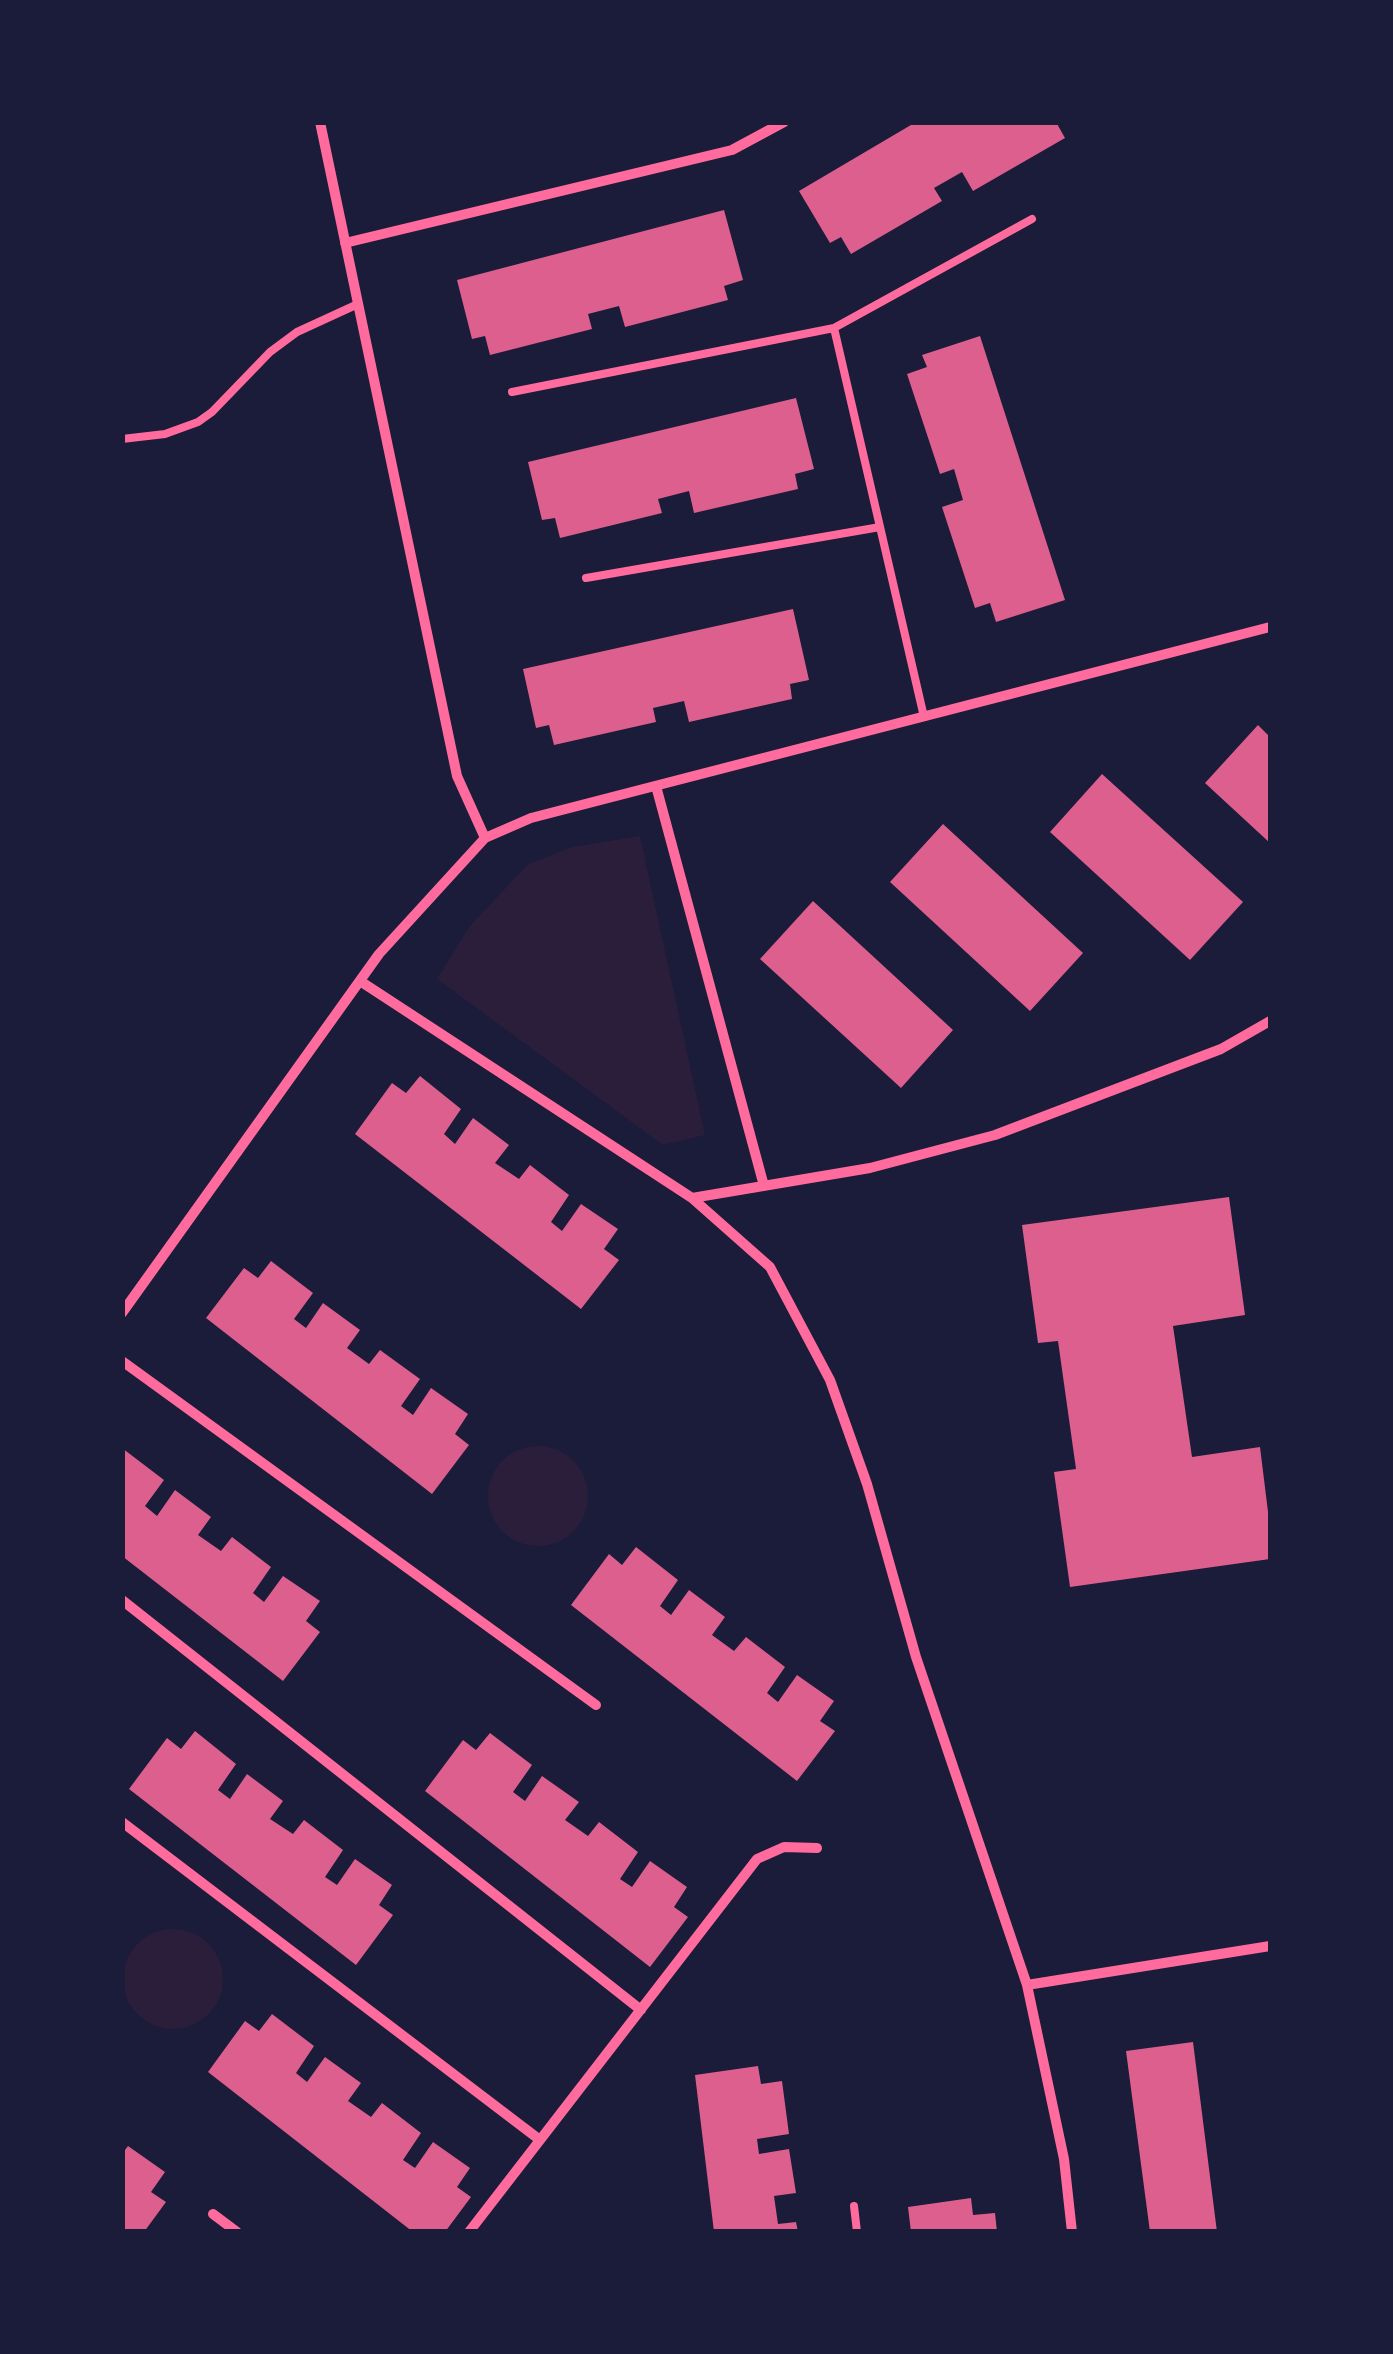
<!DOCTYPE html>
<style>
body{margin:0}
#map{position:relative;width:1393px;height:2354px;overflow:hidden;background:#1b1b3a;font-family:"DejaVu Sans",sans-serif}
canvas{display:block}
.frame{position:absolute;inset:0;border:125px solid #1b1b3a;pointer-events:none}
</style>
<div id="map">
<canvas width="1393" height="2354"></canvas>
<div class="frame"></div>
</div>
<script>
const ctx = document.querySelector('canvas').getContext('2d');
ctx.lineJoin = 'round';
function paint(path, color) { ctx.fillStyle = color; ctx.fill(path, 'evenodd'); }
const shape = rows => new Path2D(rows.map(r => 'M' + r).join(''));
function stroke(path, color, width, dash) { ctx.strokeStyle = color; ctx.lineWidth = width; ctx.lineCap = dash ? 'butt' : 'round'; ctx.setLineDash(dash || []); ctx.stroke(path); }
paint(shape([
 [640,836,705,1135,663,1145,437,979,469,927,528,864,572,847],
 '488 1496a50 50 0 1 1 100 0a50 50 0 1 1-100 0Z',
 '123 1979a50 50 0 1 1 100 0a50 50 0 1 1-100 0Z'
]), '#2a1e3b');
paint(shape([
 [916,122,1056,122,1065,138,973,191,962,172,934,188,942,201,851,254,841,237,830,243,799,191],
 [724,210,743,280,724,286,728,300,625,327,619,306,588,314,592,329,490,355,485,336,472,339,457,280],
 [980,336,1065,600,996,622,990,603,975,608,942,507,963,500,954,469,940,474,907,374,927,367,922,355],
 [796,398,814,469,795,474,798,489,694,513,689,491,658,499,662,513,560,538,555,518,542,520,528,462],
 [793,609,809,680,790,684,792,699,689,722,684,701,653,708,656,722,554,745,549,725,536,728,523,669],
 [1258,725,1270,737,1270,843,1205,783],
 [1102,774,1243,902,1190,960,1050,832],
 [943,824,1083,953,1030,1011,890,882],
 [813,901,953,1030,901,1088,760,959],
 [420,1076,461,1109,444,1134,455,1144,473,1118,509,1145,495,1163,519,1179,530,1165,569,1195,551,1222,562,1231,581,1204,618,1229,604,1249,619,1260,581,1309,355,1134,392,1083,406,1093],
 [1229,1197,1245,1315,1173,1326,1192,1457,1260,1447,1270,1528,1270,1559,1070,1587,1054,1472,1076,1469,1058,1341,1038,1343,1022,1225],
 [271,1261,313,1293,294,1319,306,1328,323,1303,360,1330,347,1348,369,1364,380,1350,420,1379,401,1406,413,1415,431,1388,468,1414,455,1434,469,1445,432,1494,206,1318,244,1268,258,1278],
 [122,1448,164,1480,145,1506,157,1516,175,1490,211,1517,198,1535,221,1551,232,1537,271,1567,253,1593,264,1602,283,1576,320,1601,306,1621,320,1632,283,1681,122,1556],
 [636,1547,678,1580,660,1606,671,1615,689,1590,725,1617,712,1635,734,1651,746,1637,785,1667,767,1693,778,1702,797,1675,834,1701,820,1721,835,1731,797,1781,571,1605,609,1554,622,1565],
 [195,1731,236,1764,218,1790,230,1799,247,1774,283,1801,270,1819,293,1834,304,1820,343,1850,325,1877,337,1885,355,1859,392,1885,379,1905,393,1915,356,1965,129,1789,167,1738,181,1749],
 [490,1733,532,1765,513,1792,525,1801,542,1776,579,1802,565,1820,588,1836,599,1822,638,1852,620,1879,632,1887,650,1861,687,1887,674,1907,688,1917,650,1967,425,1791,463,1740,476,1750],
 [272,2014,314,2046,296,2073,307,2082,325,2057,361,2083,348,2101,371,2117,382,2103,421,2133,403,2160,415,2168,433,2142,470,2168,457,2187,471,2197,445,2232,413,2232,208,2072,245,2021,259,2031],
 [1193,2042,1217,2232,1150,2232,1126,2051],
 [758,2066,761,2084,782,2081,789,2134,757,2139,759,2154,789,2149,796,2193,774,2196,778,2224,796,2222,798,2232,714,2232,695,2075],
 [128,2146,165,2172,151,2192,166,2202,144,2232,122,2232,122,2154],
 [971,2198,973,2215,995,2213,997,2232,911,2232,908,2207]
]), '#dd5f8e');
stroke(shape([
 [834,328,924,717],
 [512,392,834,328,1032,219],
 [122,439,165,434,198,422,212,412,270,352,297,332,358,304],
 [586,578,880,527],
 [854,2206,857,2232]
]), '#ff6b9d', 8);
stroke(shape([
 [320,122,457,776,485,838],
 [345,243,732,150,784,122],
 [656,786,764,1186],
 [360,981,692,1198,770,1267,830,1380,867,1484,916,1657,1027,1985,1064,2159,1072,2232],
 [692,1198,870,1168,995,1135,1221,1049,1270,1021],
 [122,1313,379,954,485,838,531,818,1270,627],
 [122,1361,596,1705],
 [122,1600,641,2010],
 [122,1822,540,2140],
 [1027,1985,1270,1946],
 [213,2214,237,2232],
 [469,2232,757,1859,784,1847,817,1848]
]), '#ff6b9d', 10);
</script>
